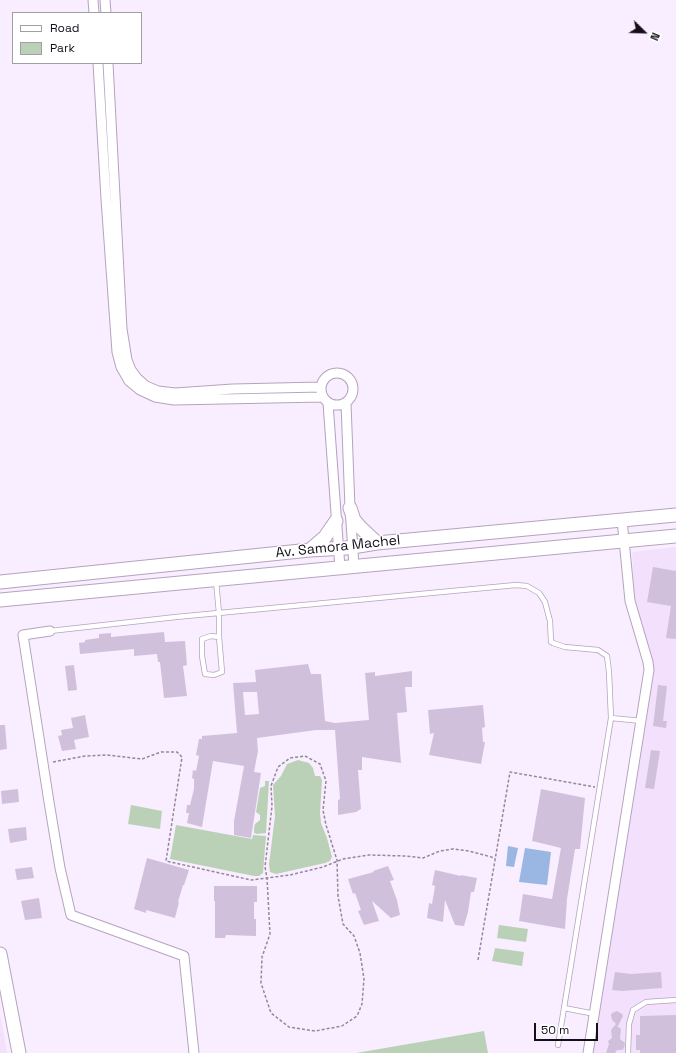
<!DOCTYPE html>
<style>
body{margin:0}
#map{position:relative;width:676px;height:1053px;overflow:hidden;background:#f9eeff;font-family:"Space Grotesk",sans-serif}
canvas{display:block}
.legend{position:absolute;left:12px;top:12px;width:130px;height:52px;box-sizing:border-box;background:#fff;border:1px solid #a19fa3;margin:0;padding:5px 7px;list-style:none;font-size:12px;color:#140e18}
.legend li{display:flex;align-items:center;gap:8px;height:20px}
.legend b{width:20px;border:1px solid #a19fa3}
.north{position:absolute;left:624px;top:12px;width:40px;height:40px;-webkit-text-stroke:3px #fff;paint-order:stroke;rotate:113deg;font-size:11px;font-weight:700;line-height:16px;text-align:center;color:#140e18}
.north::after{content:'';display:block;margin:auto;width:14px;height:18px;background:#140e18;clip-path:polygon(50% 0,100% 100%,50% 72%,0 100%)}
.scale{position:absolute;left:534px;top:1023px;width:64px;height:18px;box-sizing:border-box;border:2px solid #140e18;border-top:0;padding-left:5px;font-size:12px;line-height:14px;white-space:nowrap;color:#140e18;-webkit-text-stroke:3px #fff;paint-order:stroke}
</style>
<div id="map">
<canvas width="676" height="1053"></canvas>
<ul class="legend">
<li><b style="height:5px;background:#fff"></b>Road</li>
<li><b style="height:11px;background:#bbd1b7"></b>Park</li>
</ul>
<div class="north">N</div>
<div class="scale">50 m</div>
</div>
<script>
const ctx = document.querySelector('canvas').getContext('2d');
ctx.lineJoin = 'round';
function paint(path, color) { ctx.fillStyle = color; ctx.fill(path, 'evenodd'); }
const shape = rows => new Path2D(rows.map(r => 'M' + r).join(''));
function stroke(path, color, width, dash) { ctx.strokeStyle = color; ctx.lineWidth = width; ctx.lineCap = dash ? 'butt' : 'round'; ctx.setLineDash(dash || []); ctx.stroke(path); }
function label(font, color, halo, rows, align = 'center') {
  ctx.font = font + ' "Space Grotesk",sans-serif'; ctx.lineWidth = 3; ctx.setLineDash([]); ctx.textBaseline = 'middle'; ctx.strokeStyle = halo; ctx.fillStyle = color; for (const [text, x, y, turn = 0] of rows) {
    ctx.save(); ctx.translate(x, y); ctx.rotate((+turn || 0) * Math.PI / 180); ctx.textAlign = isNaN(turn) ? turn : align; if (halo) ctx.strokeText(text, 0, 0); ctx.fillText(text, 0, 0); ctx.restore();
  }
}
paint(shape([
 [676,547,676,1053,593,1053,654,667,635,610,632,552],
 [0,1014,7,1053,0,1053]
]), '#f2e0fd');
paint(shape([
 [298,760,309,763,313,768,315,776,320,776,322,780,320,813,321,823,327,838,332,857,330,861,325,863,276,874,270,872,269,864,275,816,273,785,281,776,287,764],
 [265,781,269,781,266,833,257,834,254,833,254,828,255,824,260,820,260,815,256,812,260,788,265,786],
 [131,805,162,811,160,829,128,824],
 [176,825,252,839,253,835,266,836,263,873,259,876,254,876,170,859],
 [499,925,528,929,526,942,497,938],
 [495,948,524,952,522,966,492,961],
 [484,1031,488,1053,356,1053]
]), '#bbd1b7');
paint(shape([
 [508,846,518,848,514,867,506,866],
 [525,848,551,852,547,885,519,882]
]), '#9ab6e3');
paint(shape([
 [653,567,676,571,676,639,666,638,671,606,647,602],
 [164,632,165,642,185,641,187,665,183,666,187,696,164,698,160,662,158,662,157,654,134,656,134,649,80,654,79,643,85,642,85,640,99,638,99,634,111,633,111,637],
 [308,664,311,674,321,674,325,721,335,723,369,720,365,673,375,672,375,676,412,671,412,687,405,687,407,712,397,713,401,763,362,757,362,770,358,770,361,809,356,812,338,815,338,800,340,799,335,730,316,730,257,738,258,751,254,772,261,773,251,838,234,835,234,821,244,766,213,761,202,827,187,823,189,813,186,813,187,805,190,805,194,789,194,779,192,778,193,770,196,771,199,756,196,755,199,739,202,739,202,736,237,733,233,683,256,682,255,670],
 [243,692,257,692,259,714,245,715],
 [74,665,77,690,68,691,65,666],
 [658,685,667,686,663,721,667,721,666,728,653,726],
 [483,705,485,727,482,728,483,742,485,742,481,764,429,755,434,733,430,734,428,710],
 [85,715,89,737,74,740,76,749,62,751,58,736,62,735,61,730,73,728,71,718],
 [0,725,5,725,7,749,0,750],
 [651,750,660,751,654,789,645,788],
 [18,789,19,802,2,804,1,791],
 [541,789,585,798,580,849,575,849,567,899,565,929,519,921,523,894,552,899,561,848,532,841],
 [26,827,27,840,10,843,8,829],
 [147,858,189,870,184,885,183,885,178,902,179,902,175,918,146,910,146,913,134,909],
 [388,866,394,880,390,881,397,900,400,915,391,918,372,901,379,921,364,925,358,911,361,910,355,893,353,894,348,879,374,872,373,871],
 [32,867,34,878,17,880,15,869],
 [435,870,461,876,461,875,477,878,474,892,471,892,468,912,464,926,455,925,445,900,443,922,427,918,429,903,432,904,435,886,432,885],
 [214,886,257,886,257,902,254,902,254,919,256,919,256,936,226,935,225,938,215,938,215,901,214,901],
 [39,898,42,918,25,920,21,901],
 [615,972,631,974,661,972,662,988,622,991,612,990],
 [617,1011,622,1014,623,1016,618,1026,617,1026,621,1029,620,1039,625,1043,624,1048,622,1050,617,1050,615,1053,606,1053,609,1044,608,1041,612,1038,611,1030,616,1024,612,1020,611,1015,612,1013],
 [676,1015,676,1053,640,1053,640,1050,636,1050,636,1035,640,1035,640,1016]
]), '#d1c0db');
const service = shape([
 [216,581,219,613,219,637,222,672,214,675,205,674,202,656,202,639,211,636,219,637],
 [50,631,176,617,516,585,527,586,539,593,545,602,550,621,551,642,553,643,565,647,598,650,607,656,609,672,611,718,558,1045],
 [611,718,642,721],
 [564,1008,595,1014],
 [628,1053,629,1024,633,1010,646,1002,676,1000]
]);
const minor = shape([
 [93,0,94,13],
 [105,0,106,13],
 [98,63,106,199,117,352,121,367,129,381,140,390,155,397,174,400,322,397],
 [108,63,122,329,127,360,131,370,137,378,146,386,158,391,175,393,233,389,320,387],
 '321 389a16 16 0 1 1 32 0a16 16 0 1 1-32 0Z',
 [328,403,340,568],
 [346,403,350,508,354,566],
 [50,631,23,635,49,802,60,868,71,915,184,956,194,1053],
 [588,1053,649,670,648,662,630,601,622,520]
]);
const secondary = shape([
 [350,508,354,520,360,527,377,543],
 [310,550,325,537,336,521],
 [0,582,310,550,346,548,377,543,676,515],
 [0,600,676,536],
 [0,954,19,1053]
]);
stroke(service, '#b5a3be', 6);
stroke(minor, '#b5a3be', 11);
stroke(secondary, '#b5a3be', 15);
stroke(shape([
 [305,756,320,764,326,781,323,810,326,825,337,860,338,896,343,924,354,936,360,953,364,979,362,1004,357,1016,342,1026,315,1031,289,1027,271,1013,261,983,262,957,270,934,267,878,265,867,272,806,271,786,278,767,290,758,305,756],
 [53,762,85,756,107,755,142,759,161,752,177,752,182,757,166,861,251,880,290,875,323,867,343,859,369,855,406,856,423,858,440,851,453,849,469,851,495,858],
 [478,960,510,772,595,787]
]), '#928997', 1.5, [3, 2]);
stroke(service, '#fff', 4.5);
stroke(minor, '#fff', 9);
stroke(secondary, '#fff', 13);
label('14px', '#140e18', '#fff', [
 ["Av. Samora Machel",338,547,-6]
]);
</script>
